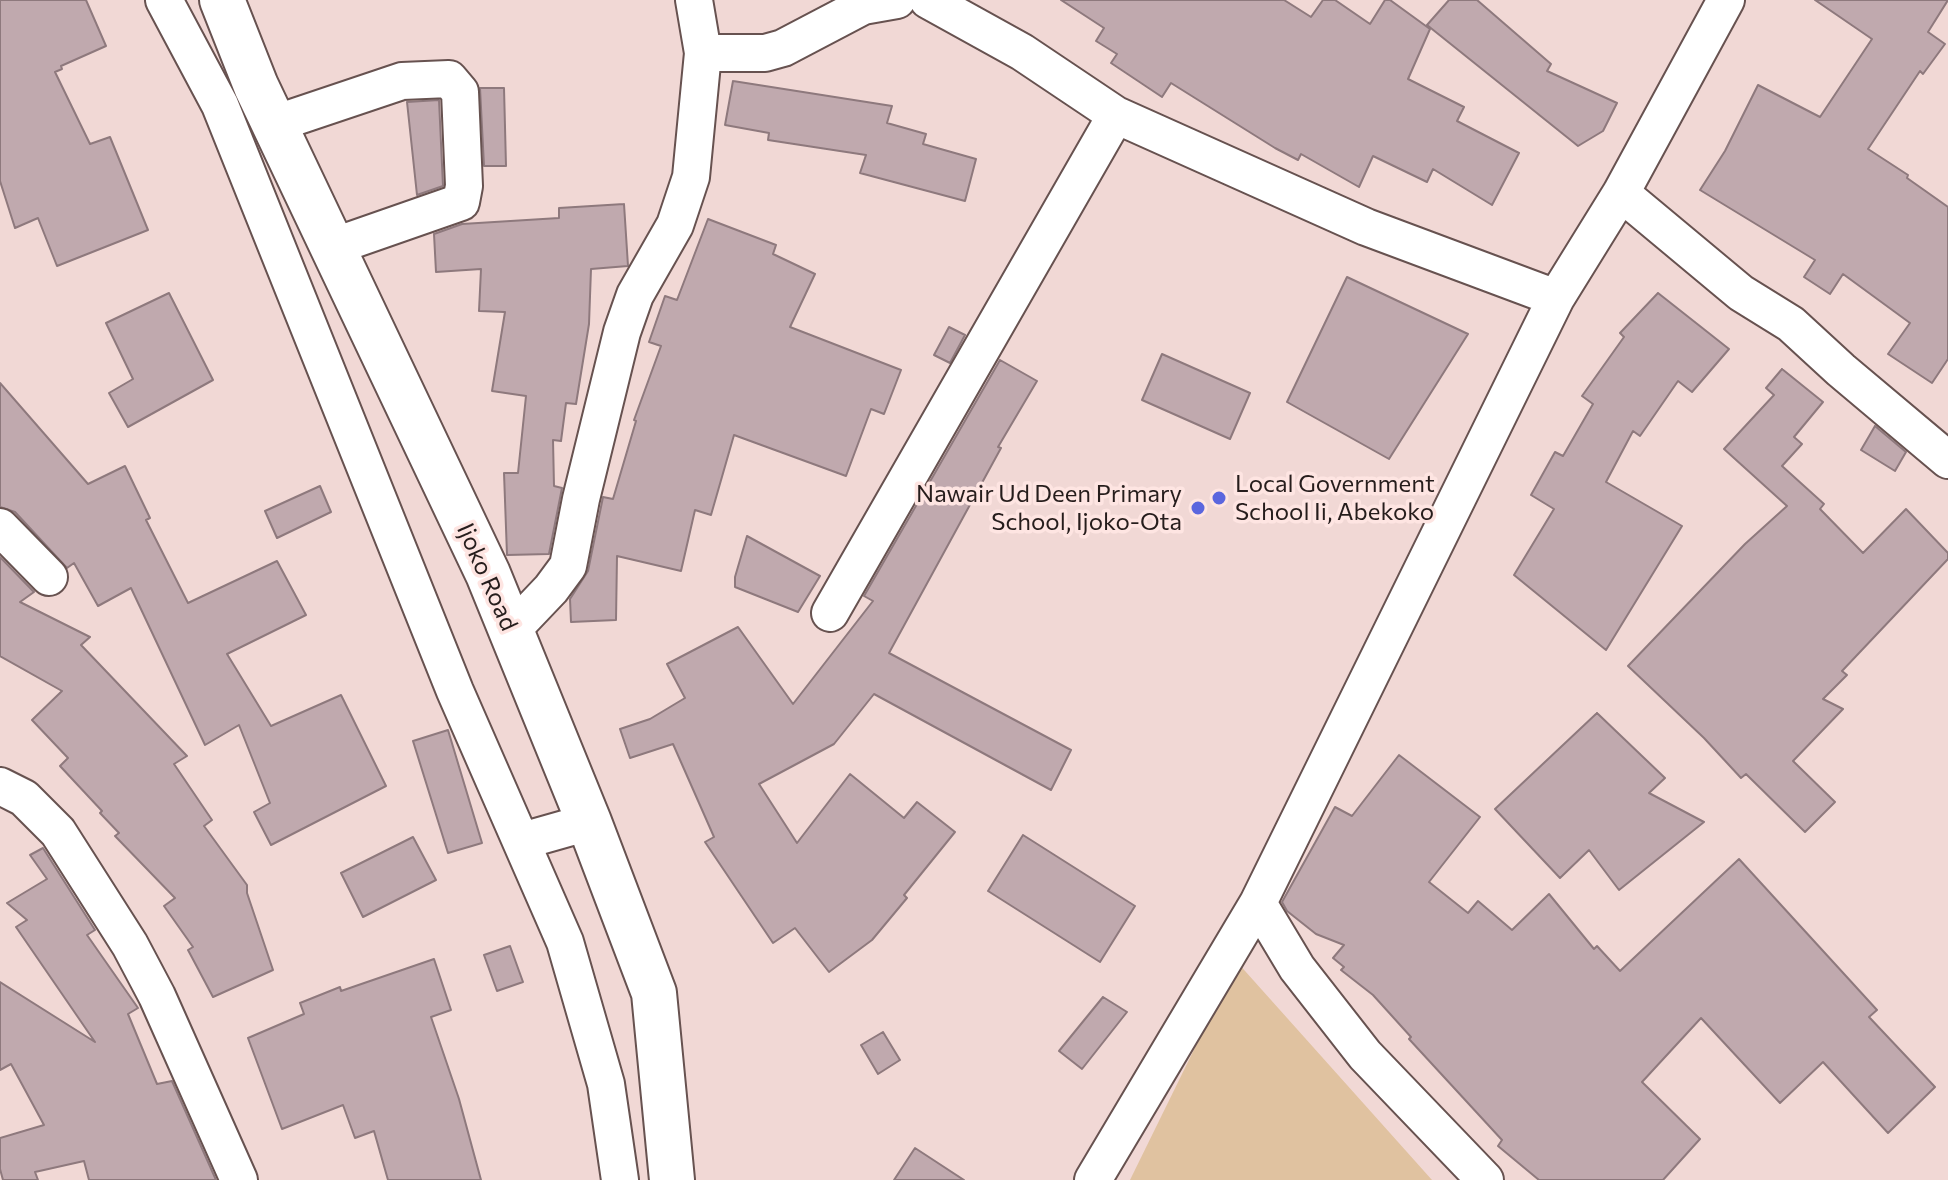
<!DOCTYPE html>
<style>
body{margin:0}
canvas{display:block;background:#f1d8d5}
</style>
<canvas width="1948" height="1180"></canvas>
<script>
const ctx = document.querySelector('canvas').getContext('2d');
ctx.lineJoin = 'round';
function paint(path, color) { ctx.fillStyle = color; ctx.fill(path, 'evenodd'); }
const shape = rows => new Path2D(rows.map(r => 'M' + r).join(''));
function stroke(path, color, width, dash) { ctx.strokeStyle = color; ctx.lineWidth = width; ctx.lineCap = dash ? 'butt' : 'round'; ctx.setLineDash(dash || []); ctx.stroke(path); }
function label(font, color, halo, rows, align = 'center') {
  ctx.font = font + ' Commissioner,sans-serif'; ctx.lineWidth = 7; ctx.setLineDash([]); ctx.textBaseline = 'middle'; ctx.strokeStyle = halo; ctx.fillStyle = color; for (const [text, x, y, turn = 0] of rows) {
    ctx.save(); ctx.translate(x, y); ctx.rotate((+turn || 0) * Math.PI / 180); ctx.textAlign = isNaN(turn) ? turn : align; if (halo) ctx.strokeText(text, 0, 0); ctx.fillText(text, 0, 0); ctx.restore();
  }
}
paint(shape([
 [1237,962,1432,1180,1130,1180]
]), '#e0c2a0');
const building = shape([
 [0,0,86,0,106,46,61,66,62,69,55,72,90,144,110,137,148,230,57,266,38,218,15,228,0,181,0,0],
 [1061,0,1284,0,1311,17,1323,0,1335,0,1370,24,1385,0,1390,0,1430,29,1408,79,1464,107,1457,121,1519,153,1492,205,1433,169,1427,182,1373,156,1359,187,1301,154,1298,160,1275,148,1171,83,1162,97,1111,63,1117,54,1096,41,1104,28,1061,0],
 [1449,0,1477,0,1551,64,1547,71,1617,103,1603,131,1578,146,1427,25,1449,0],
 [1815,0,1948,0,1928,32,1945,44,1923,74,1920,71,1868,149,1908,175,1907,178,1948,207,1948,359,1932,383,1888,354,1910,323,1843,274,1830,294,1804,277,1815,260,1700,190,1725,151,1758,85,1820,117,1872,39,1815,0],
 [733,81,892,106,887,123,926,134,923,144,976,159,965,201,860,173,866,155,768,140,769,133,725,125,733,81],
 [480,88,504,88,506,166,484,166,480,88],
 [439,100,443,186,417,195,407,102,439,100],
 [624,204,628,266,591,269,589,324,576,404,566,403,561,441,553,440,554,486,562,488,549,554,507,555,504,473,518,473,526,396,492,391,505,312,479,311,481,269,436,272,434,234,462,224,559,218,559,208,624,204],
 [708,219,776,245,773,254,815,274,790,327,901,370,884,414,871,409,846,476,734,435,711,515,695,510,681,571,617,556,616,620,571,622,570,599,588,571,603,497,613,499,636,421,634,420,661,346,649,342,665,296,677,300,708,219],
 [1347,277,1468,334,1389,459,1287,402,1347,277],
 [169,293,213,380,128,427,109,393,133,379,106,323,169,293],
 [1658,293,1729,349,1692,392,1678,381,1640,436,1633,431,1606,482,1682,526,1606,650,1514,575,1554,509,1531,495,1555,452,1563,456,1593,404,1582,396,1624,337,1620,333,1658,293],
 [949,327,965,335,950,363,934,355,949,327],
 [1162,354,1250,393,1230,439,1142,400,1162,354],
 [1000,360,1037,381,998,447,1001,448,889,653,1071,750,1051,790,874,694,834,744,759,784,797,843,850,774,904,818,917,802,955,832,904,895,907,898,872,940,829,972,795,928,773,943,705,842,714,837,673,744,630,758,620,729,650,719,685,698,667,664,738,627,793,704,873,601,864,596,1000,360],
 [1782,369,1823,402,1794,437,1802,444,1782,466,1824,504,1820,509,1863,553,1906,509,1948,553,1948,559,1842,671,1847,675,1823,699,1843,709,1793,761,1835,802,1805,832,1746,774,1741,778,1704,738,1628,666,1745,544,1787,506,1724,449,1774,395,1766,388,1782,369],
 [0,383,88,484,125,466,150,518,146,520,188,603,277,561,306,615,227,654,271,726,341,695,386,786,271,845,254,812,270,803,239,725,205,745,131,588,98,606,74,563,67,568,15,512,0,507,0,383],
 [1875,426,1906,452,1895,471,1861,450,1875,426],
 [320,486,331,512,277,538,265,511,320,486],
 [747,536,820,576,798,612,735,587,735,577,747,536],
 [0,557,34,592,20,602,90,637,81,645,187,756,174,764,212,820,204,826,247,885,247,893,273,970,213,997,188,950,193,947,164,906,175,898,115,836,119,833,100,813,102,811,60,766,68,758,32,720,62,691,0,656,0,557],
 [1597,713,1665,778,1649,793,1704,822,1619,890,1589,850,1560,878,1495,809,1597,713],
 [448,730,482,843,448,853,413,741,448,730],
 [1399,755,1480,817,1429,882,1468,913,1478,901,1512,930,1549,894,1594,949,1597,946,1620,971,1739,859,1877,1010,1869,1017,1935,1087,1888,1133,1823,1062,1780,1103,1701,1018,1642,1082,1700,1139,1663,1180,1539,1180,1498,1146,1502,1140,1409,1039,1411,1037,1373,995,1341,970,1344,967,1333,958,1344,945,1316,934,1287,911,1282,902,1335,807,1352,816,1399,755],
 [1023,835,1135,906,1100,962,988,891,1023,835],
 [413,837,436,880,363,917,341,873,413,837],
 [43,848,95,930,87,935,138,1008,128,1014,157,1084,172,1081,216,1180,89,1180,84,1161,35,1172,38,1180,3,1180,0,1169,0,1138,44,1125,11,1064,0,1070,0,982,95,1042,16,927,27,920,7,903,47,879,30,855,43,848],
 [510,946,523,982,497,991,484,955,510,946],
 [434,959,451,1010,431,1017,459,1099,481,1180,388,1180,374,1131,355,1138,343,1105,282,1129,248,1038,304,1014,300,1003,340,987,341,991,434,959],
 [1103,997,1127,1012,1082,1069,1059,1051,1103,997],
 [883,1032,900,1060,878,1074,861,1045,883,1032],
 [915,1148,964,1180,894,1180,915,1148]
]);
paint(building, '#c0a9ae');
stroke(building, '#8e797d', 2);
const minor = shape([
 [164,0,220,105,455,691,565,942,606,1084,620,1180],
 [928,0,1022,52,1116,115,1366,227,1556,298],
 [703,53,765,53,783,48,863,6,897,0],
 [274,124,402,81,449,79,460,92,464,186,461,202,332,247],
 [1621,193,1741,293,1791,324,1841,370,1948,460],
 [0,527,49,577],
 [830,613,1116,115],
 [511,631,551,589,568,566,581,499,622,332,635,295,675,225,691,177,703,53,694,0],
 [0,786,24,798,58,832,130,945,157,996,239,1180],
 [522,841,589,822],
 [1258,903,1297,968,1365,1055,1485,1180],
 [1093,1180,1258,903,1556,298,1621,193,1726,0]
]);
const major = shape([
 [222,0,256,86,488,574,589,822,654,993,672,1180]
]);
stroke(minor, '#675250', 40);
stroke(major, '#675250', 48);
stroke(minor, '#fff', 36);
stroke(major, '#fff', 44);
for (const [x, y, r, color] of [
 [1219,498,8,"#5b66de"],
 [1198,508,8,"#5b66de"]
]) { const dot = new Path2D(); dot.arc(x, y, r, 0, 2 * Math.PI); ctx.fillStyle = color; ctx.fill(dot); stroke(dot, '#fee5e2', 3); }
label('24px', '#261d1c', '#fee5e2', [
 ["Local Government",1235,484],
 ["School Ii, Abekoko",1235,512],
 ["Nawair Ud Deen Primary",1182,494,"right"],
 ["School, Ijoko-Ota",1182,522,"right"]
], 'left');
label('24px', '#261d1c', '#fee5e2', [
 ["Ijoko Road",487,577,66]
]);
</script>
